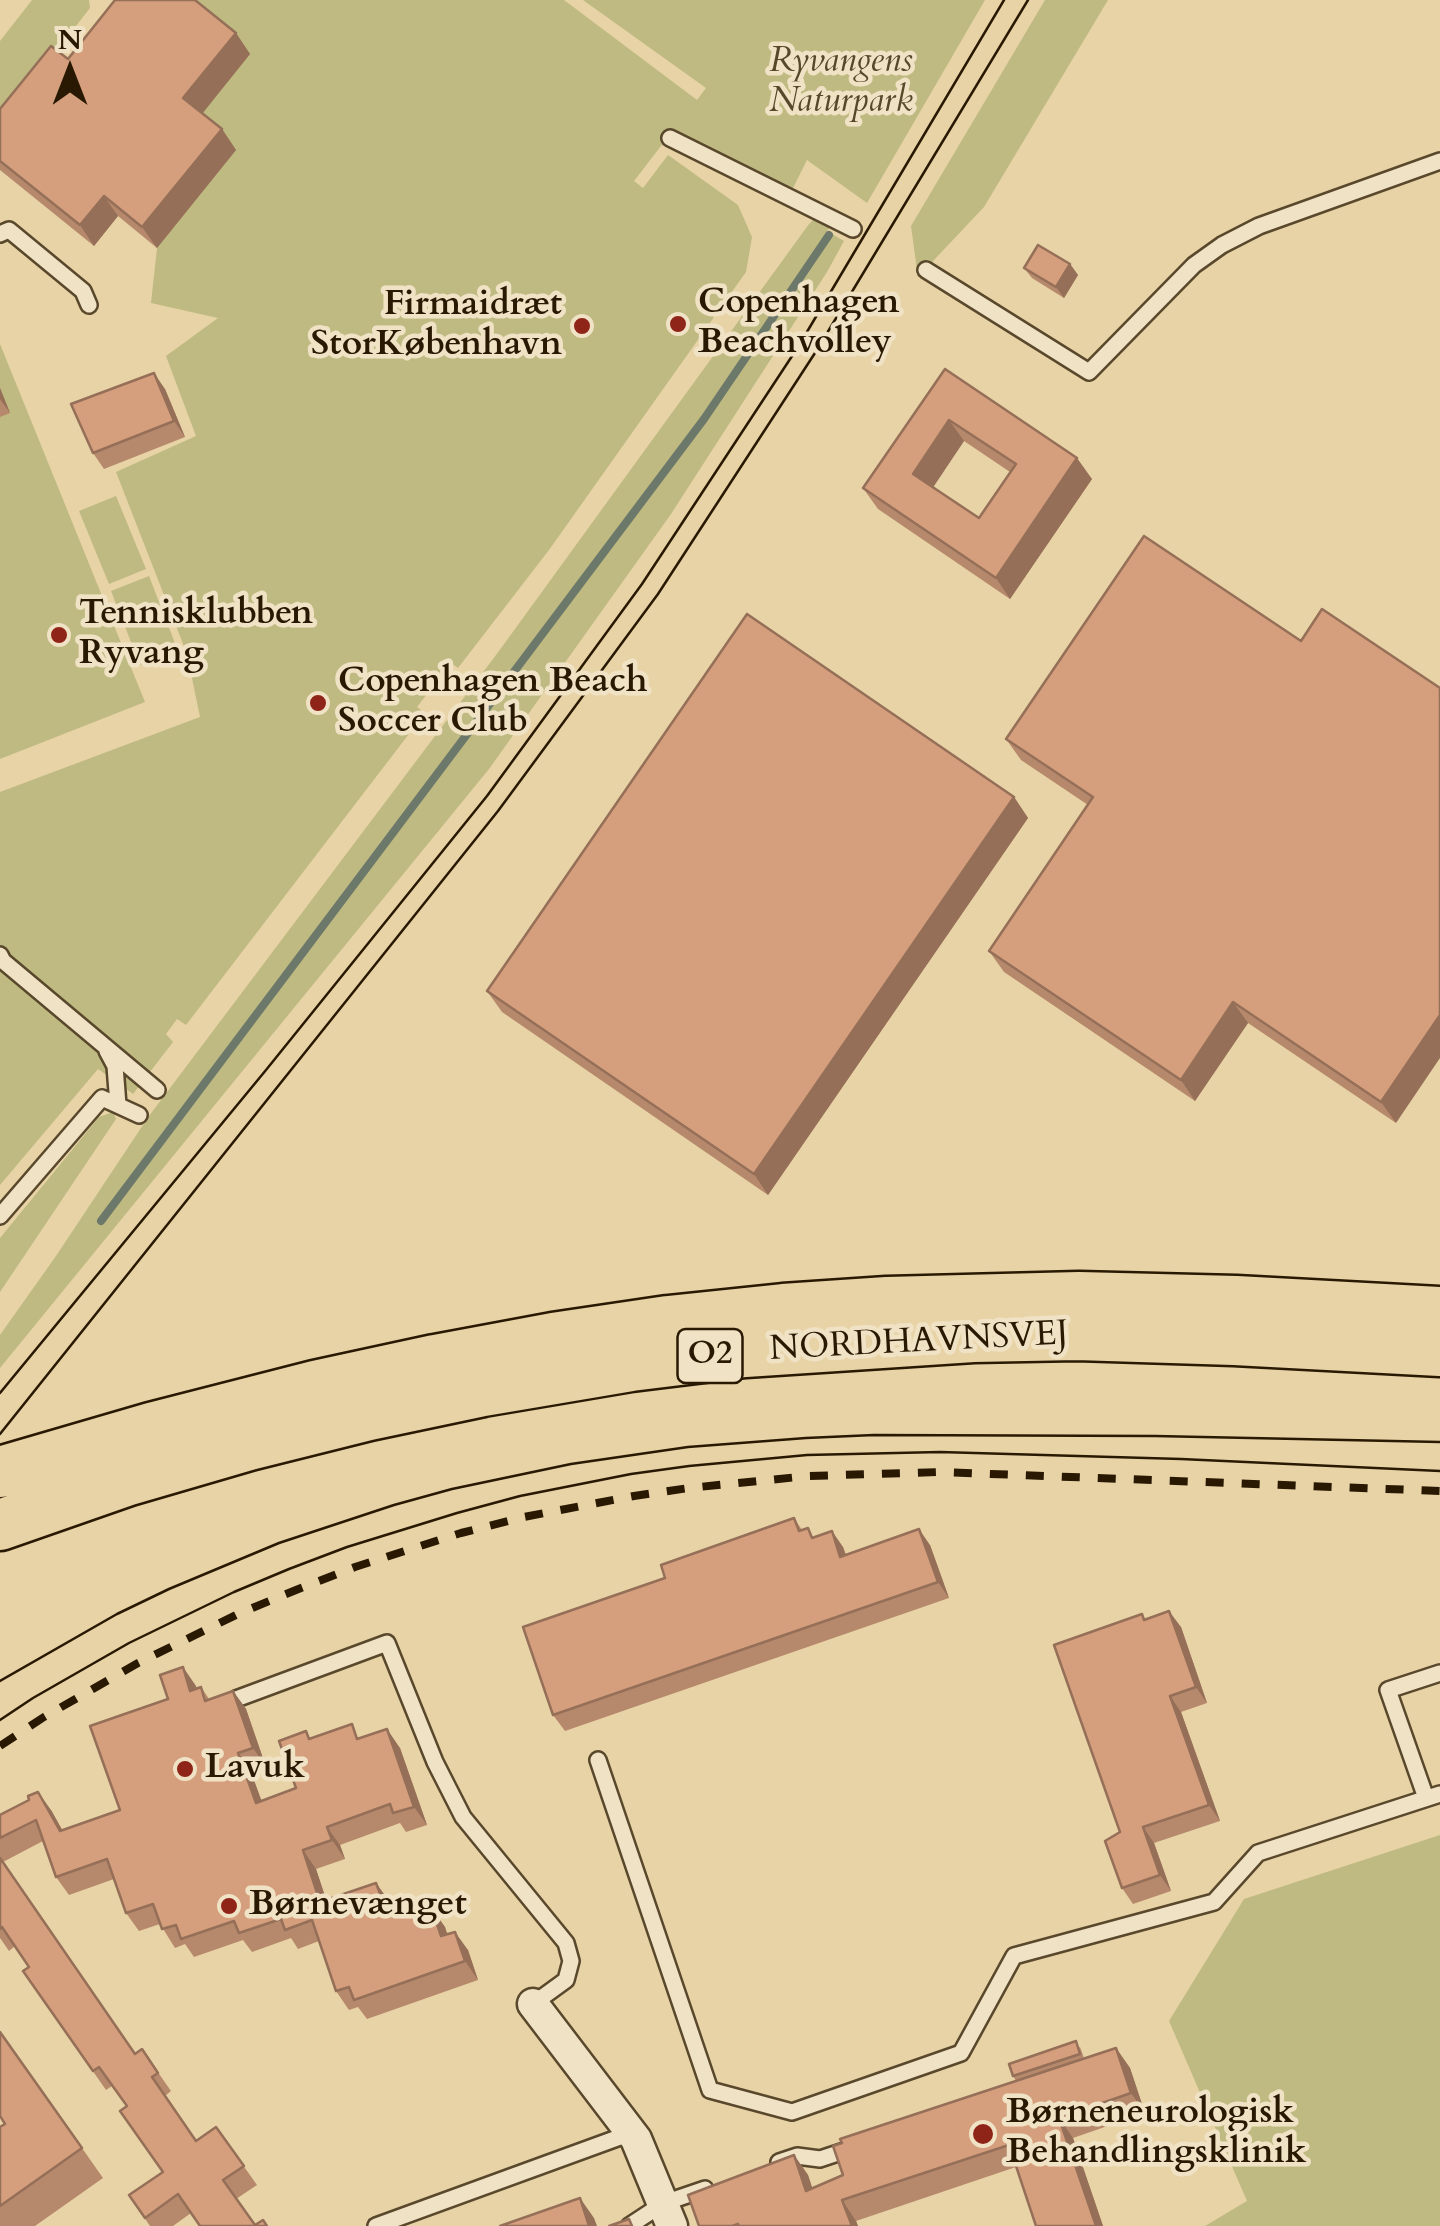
<!DOCTYPE html>
<meta charset="utf-8">
<style>
body{margin:0}
#map{position:relative;width:1440px;height:2226px;overflow:hidden;background:#e8d3a6;font-family:Cardo,serif}
canvas{display:block}
.north{position:absolute;left:20px;top:20px;width:100px;height:100px;-webkit-text-stroke:8px #f0e2c5;paint-order:stroke;rotate:0deg;font-size:28px;font-weight:700;line-height:40px;text-align:center;color:#291903}
.north::after{content:'';display:block;margin:auto;width:35px;height:45px;background:#291903;clip-path:polygon(50% 0,100% 100%,50% 72%,0 100%)}
</style>
<div id="map">
<canvas width="1440" height="2226"></canvas>
<div class="north">N</div>
</div>
<script>
const ctx = document.querySelector('canvas').getContext('2d');
ctx.lineJoin = 'round';
function paint(path, color) { ctx.fillStyle = color; ctx.fill(path, 'evenodd'); }
const shape = rows => new Path2D(rows.map(r => 'M' + r).join(''));
function stroke(path, color, width, dash) { ctx.strokeStyle = color; ctx.lineWidth = width; ctx.lineCap = dash ? 'butt' : 'round'; ctx.setLineDash(dash || []); ctx.stroke(path); }
function label(font, color, halo, rows, align = 'center') {
  ctx.font = font + ' Cardo,serif'; ctx.lineWidth = 9; ctx.setLineDash([]); ctx.textBaseline = 'middle'; ctx.strokeStyle = halo; ctx.fillStyle = color; for (const [text, x, y, turn = 0] of rows) {
    ctx.save(); ctx.translate(x, y); ctx.rotate((+turn || 0) * Math.PI / 180); ctx.textAlign = isNaN(turn) ? turn : align; if (halo) ctx.strokeText(text, 0, 0); ctx.fillText(text, 0, 0); ctx.restore();
  }
}
paint(shape([
 [32,0,89,0,90,8,0,123,0,41],
 [184,0,564,0,697,100,706,88,583,0,985,0,867,203,807,160,793,188,671,133,634,181,643,188,668,155,738,205,752,237,746,272,549,550,458,668,451,663,417,707,425,713,186,1025,177,1019,166,1034,173,1042,133,1094,98,1069,0,1185,0,792,200,717,187,654,116,472,196,436,166,356,218,318,151,303,157,248,198,119],
 [1045,0,1108,0,984,207,918,277,911,226],
 [816,217,833,223,827,231,844,241,827,272,671,514,489,769,0,1368,0,1335,56,1256,149,1116,499,651,809,224],
 [0,344,145,702,0,759],
 [116,496,146,569,109,584,79,511],
 [149,576,178,651,140,665,111,591],
 [113,1112,116,1119,0,1292,0,1238,99,1117],
 [1440,1835,1440,2226,1205,2226,1247,2201,1169,2021,1244,1899]
]), '#beba81');
stroke(shape([
 [101,1221,704,419,829,235]
]), '#6c7869', 8);
const service = shape([
 [670,138,853,229],
 [0,234,9,230,83,291,89,305],
 [926,270,1089,372,1194,265,1222,245,1259,226,1440,161],
 [0,955,3,961,157,1090],
 [107,1051,115,1066,118,1105],
 [0,1216,102,1098,139,1115],
 [236,1699,387,1643,435,1762,463,1817,566,1943,571,1961,566,1980,533,2004],
 [598,1760,710,2090,792,2112,961,2053,1014,1956,1214,1902,1258,1853,1440,1794],
 [1426,1798,1388,1690,1440,1673],
 [779,2162,797,2156,820,2159,853,2148],
 [376,2226,631,2133],
 [629,2226,664,2203,705,2189]
]);
const minor = shape([
 [533,2004,636,2139,672,2226]
]);
const trunk = shape([
 [0,1472,151,1428,315,1386,435,1360,553,1338,668,1321,783,1309,887,1302,1079,1297,1236,1301,1440,1312],
 [0,1525,129,1480,249,1445,369,1415,483,1391,631,1366,745,1352,973,1337,1077,1335,1234,1340,1440,1351]
]);
stroke(service, '#59482c', 20);
stroke(minor, '#59482c', 35);
stroke(trunk, '#291903', 55);
stroke(service, '#f0e2c5', 15);
stroke(minor, '#f0e2c5', 30);
stroke(trunk, '#e8d3a6', 50);
stroke(shape([
 [0,1393,266,1070,487,796,642,584,798,347,1004,0],
 [0,1434,498,811,658,594,815,353,1028,0],
 [0,1681,117,1614,169,1589,279,1543,394,1505,452,1489,571,1464,688,1447,806,1438,874,1435,1155,1436,1440,1442],
 [0,1720,33,1698,129,1643,234,1592,289,1569,347,1547,457,1513,520,1496,631,1474,689,1466,807,1455,940,1452,1181,1459,1440,1471]
]), '#291903', 2.5);
stroke(shape([
 [0,1746,44,1717,138,1663,240,1613,296,1590,355,1567,461,1533,524,1517,634,1496,689,1488,808,1476,940,1472,1440,1491]
]), '#291903', 8, [18, 18]);
paint(shape([
 [236,33,250,54,202,113,222,129,236,150,157,248,118,216,94,246,0,170,0,109,68,59],
 [1070,264,1078,275,1064,298,1032,278,1024,268],
 [945,369,1092,479,1010,599,878,509,863,488],
 [964,441,1010,472,979,518,933,487],
 [0,388,10,413,0,417],
 [165,389,185,437,104,469,93,453],
 [1144,536,1396,1123,1248,1023,1195,1101,1004,972,989,951,1088,805,1021,760,1006,739],
 [1014,797,1028,818,768,1195,502,1012,487,991],
 [794,1518,802,1530,814,1537,843,1547,846,1555,930,1545,949,1598,565,1731,553,1715,665,1578],
 [1142,1614,1145,1619,1181,1627,1207,1703,1181,1712,1220,1821,1154,1843,1171,1891,1133,1904,1122,1888,1120,1832],
 [196,1686,196,1689,201,1687,209,1699,233,1691,246,1709,266,1767,251,1772,261,1801,296,1788,311,1738,362,1738,400,1748,427,1825,406,1832,400,1823,340,1845,345,1859,316,1869,326,1900,376,1883,389,1901,391,1908,421,1913,432,1909,445,1927,447,1934,468,1950,478,1980,367,2019,358,2007,349,2010,336,1991,319,1941,298,1949,291,1938,252,1952,243,1940,194,1957,185,1944,175,1948,160,1924,139,1931,126,1913,114,1879,69,1895,56,1877,43,1841,3,1862,135,2054,155,2068,171,2091,165,2096,196,2141,216,2127,257,2185,236,2199,255,2225,200,2226,191,2213,173,2226,150,2226,129,2195,163,2172,127,2106,112,2086,106,2090,23,1971,29,1967,15,1946,9,1951,0,1938,0,1815,51,1810,62,1830,120,1810,168,1699],
 [1080,2047,1084,2058,1116,2048,1130,2068,1145,2113,1073,2138,1103,2226,1036,2226,1016,2167,856,2221,858,2226,699,2226,794,2155,808,2175,812,2188,843,2175,1016,2081,1013,2076],
 [0,2127,82,2148,103,2178,35,2226,0,2226]
]), '#b7896c');
paint(shape([
 [236,33,250,54,198,119,183,98],
 [222,129,236,150,157,248,142,227],
 [104,196,118,216,94,246,80,225],
 [1070,264,1078,275,1064,298,1056,287],
 [154,373,165,389,185,437,174,421],
 [0,388,10,413,0,399],
 [949,420,964,441,928,495,913,474],
 [1077,458,1092,479,1010,599,996,578],
 [1014,797,1028,818,768,1195,754,1174],
 [1233,1002,1248,1023,1195,1101,1181,1080],
 [1440,1015,1440,1058,1396,1123,1381,1102],
 [919,1529,930,1545,949,1598,938,1582],
 [832,1531,843,1547,852,1573,840,1557],
 [1169,1611,1181,1627,1207,1703,1196,1687],
 [183,1667,196,1686,203,1709,190,1691],
 [233,1691,246,1709,266,1767,253,1748],
 [1170,1696,1181,1712,1220,1821,1209,1805],
 [387,1729,400,1748,427,1825,414,1807],
 [238,1753,251,1772,269,1821,256,1803],
 [38,1792,51,1810,73,1849,60,1831],
 [327,1827,340,1845,345,1859,332,1840],
 [1143,1827,1154,1843,1171,1891,1160,1875],
 [303,1850,316,1869,333,1920,320,1902],
 [376,1883,389,1901,399,1929,386,1910],
 [432,1909,445,1927,454,1955,441,1936],
 [455,1932,468,1950,478,1980,465,1961],
 [1116,2048,1130,2068,1145,2113,1131,2093],
 [1059,2118,1073,2138,1103,2226,1096,2226],
 [794,2155,808,2175,820,2211,806,2191],
 [580,2198,594,2218,597,2226,589,2226],
 [842,2200,856,2221,858,2226,852,2226]
]), '#956f58');
const building = shape([
 [115,0,195,0,236,33,183,98,222,129,142,227,104,196,80,225,0,161,0,109,51,46,68,59,115,0],
 [1038,245,1070,264,1056,287,1024,268,1038,245],
 [945,369,1077,458,996,578,863,488,945,369],
 [949,420,1016,464,979,518,913,474,949,420],
 [154,373,174,421,93,453,71,404,154,373],
 [1144,536,1301,641,1322,609,1440,688,1440,1015,1381,1102,1233,1002,1181,1080,989,951,1093,797,1006,739,1144,536],
 [747,614,1014,797,754,1174,487,991,747,614],
 [794,1518,799,1531,808,1528,812,1538,832,1531,840,1557,919,1529,938,1582,553,1715,523,1627,665,1578,661,1565,794,1518],
 [1169,1611,1196,1687,1170,1696,1209,1805,1143,1827,1160,1875,1122,1888,1105,1841,1120,1832,1054,1645,1142,1614,1144,1620,1169,1611],
 [183,1667,190,1691,201,1687,205,1701,233,1691,253,1748,238,1753,256,1803,296,1788,279,1741,306,1731,309,1739,352,1724,357,1739,387,1729,414,1807,393,1813,390,1804,327,1827,332,1840,303,1850,320,1902,376,1883,386,1910,413,1901,417,1914,432,1909,441,1936,455,1932,465,1961,354,2000,349,1987,336,1991,312,1920,285,1930,281,1919,239,1933,234,1921,181,1939,176,1925,162,1929,153,1904,126,1913,107,1859,56,1877,36,1820,0,1838,0,1815,29,1800,28,1796,38,1792,60,1831,120,1810,90,1726,168,1699,160,1675,183,1667],
 [0,1858,135,2054,142,2049,158,2073,152,2077,196,2141,216,2127,244,2166,223,2180,255,2225,263,2220,267,2226,200,2226,178,2194,145,2218,129,2195,163,2172,120,2111,127,2106,99,2067,93,2071,23,1971,29,1967,2,1927,0,1929,0,1858],
 [0,2032,82,2148,0,2206,0,2127,5,2124,0,2116,0,2032],
 [1076,2041,1080,2054,1013,2076,1009,2064,1076,2041],
 [1116,2048,1131,2093,1059,2118,1096,2226,1036,2226,1009,2145,842,2200,852,2226,739,2226,738,2224,732,2226,699,2226,688,2195,794,2155,806,2191,843,2175,833,2146,842,2143,840,2139,1116,2048],
 [580,2198,589,2226,500,2226,580,2198],
 [629,2219,632,2226,609,2226,629,2219]
]);
paint(building, '#d59f7d');
stroke(building, '#956f58', 2.5);
for (const [x, y, r, color] of [
 [678,324,10,"#8f2418"],
 [582,326,10,"#8f2418"],
 [59,635,10,"#8f2418"],
 [318,703,10,"#8f2418"],
 [185,1769,10,"#8f2418"],
 [229,1906,10,"#8f2418"],
 [983,2134,12,"#8f2418"]
]) { const dot = new Path2D(); dot.arc(x, y, r, 0, 2 * Math.PI); ctx.fillStyle = color; ctx.fill(dot); stroke(dot, '#f0e2c5', 4); }
for (const [x, y, w] of [
 [710,1356,65]
]) { const box = new Path2D(); box.roundRect(x - w / 2, y - 27, w, 54, 8); ctx.fillStyle = '#f0e2c5'; ctx.fill(box); stroke(box, '#291903', 2.5); }
label('bold 32px', '#291903', null, [
 ["O2",710,1356]
]);
label('italic 35px', '#564929', '#f0e2c5', [
 ["Ryvangens",841,63],
 ["Naturpark",841,103]
]);
label('bold 35px', '#291903', '#f0e2c5', [
 ["Copenhagen",698,304],
 ["Beachvolley",698,344],
 ["Firmaidræt",562,306,"right"],
 ["StorKøbenhavn",562,346,"right"],
 ["Tennisklubben",79,615],
 ["Ryvang",79,655],
 ["Copenhagen Beach",338,683],
 ["Soccer Club",338,723],
 ["Lavuk",205,1769],
 ["Børnevænget",249,1906],
 ["Børneneurologisk",1006,2114],
 ["Behandlingsklinik",1006,2154]
], 'left');
label('35px', '#291903', '#f0e2c5', [
 ["NORDHAVNSVEJ",919,1343,-3]
]);
</script>
